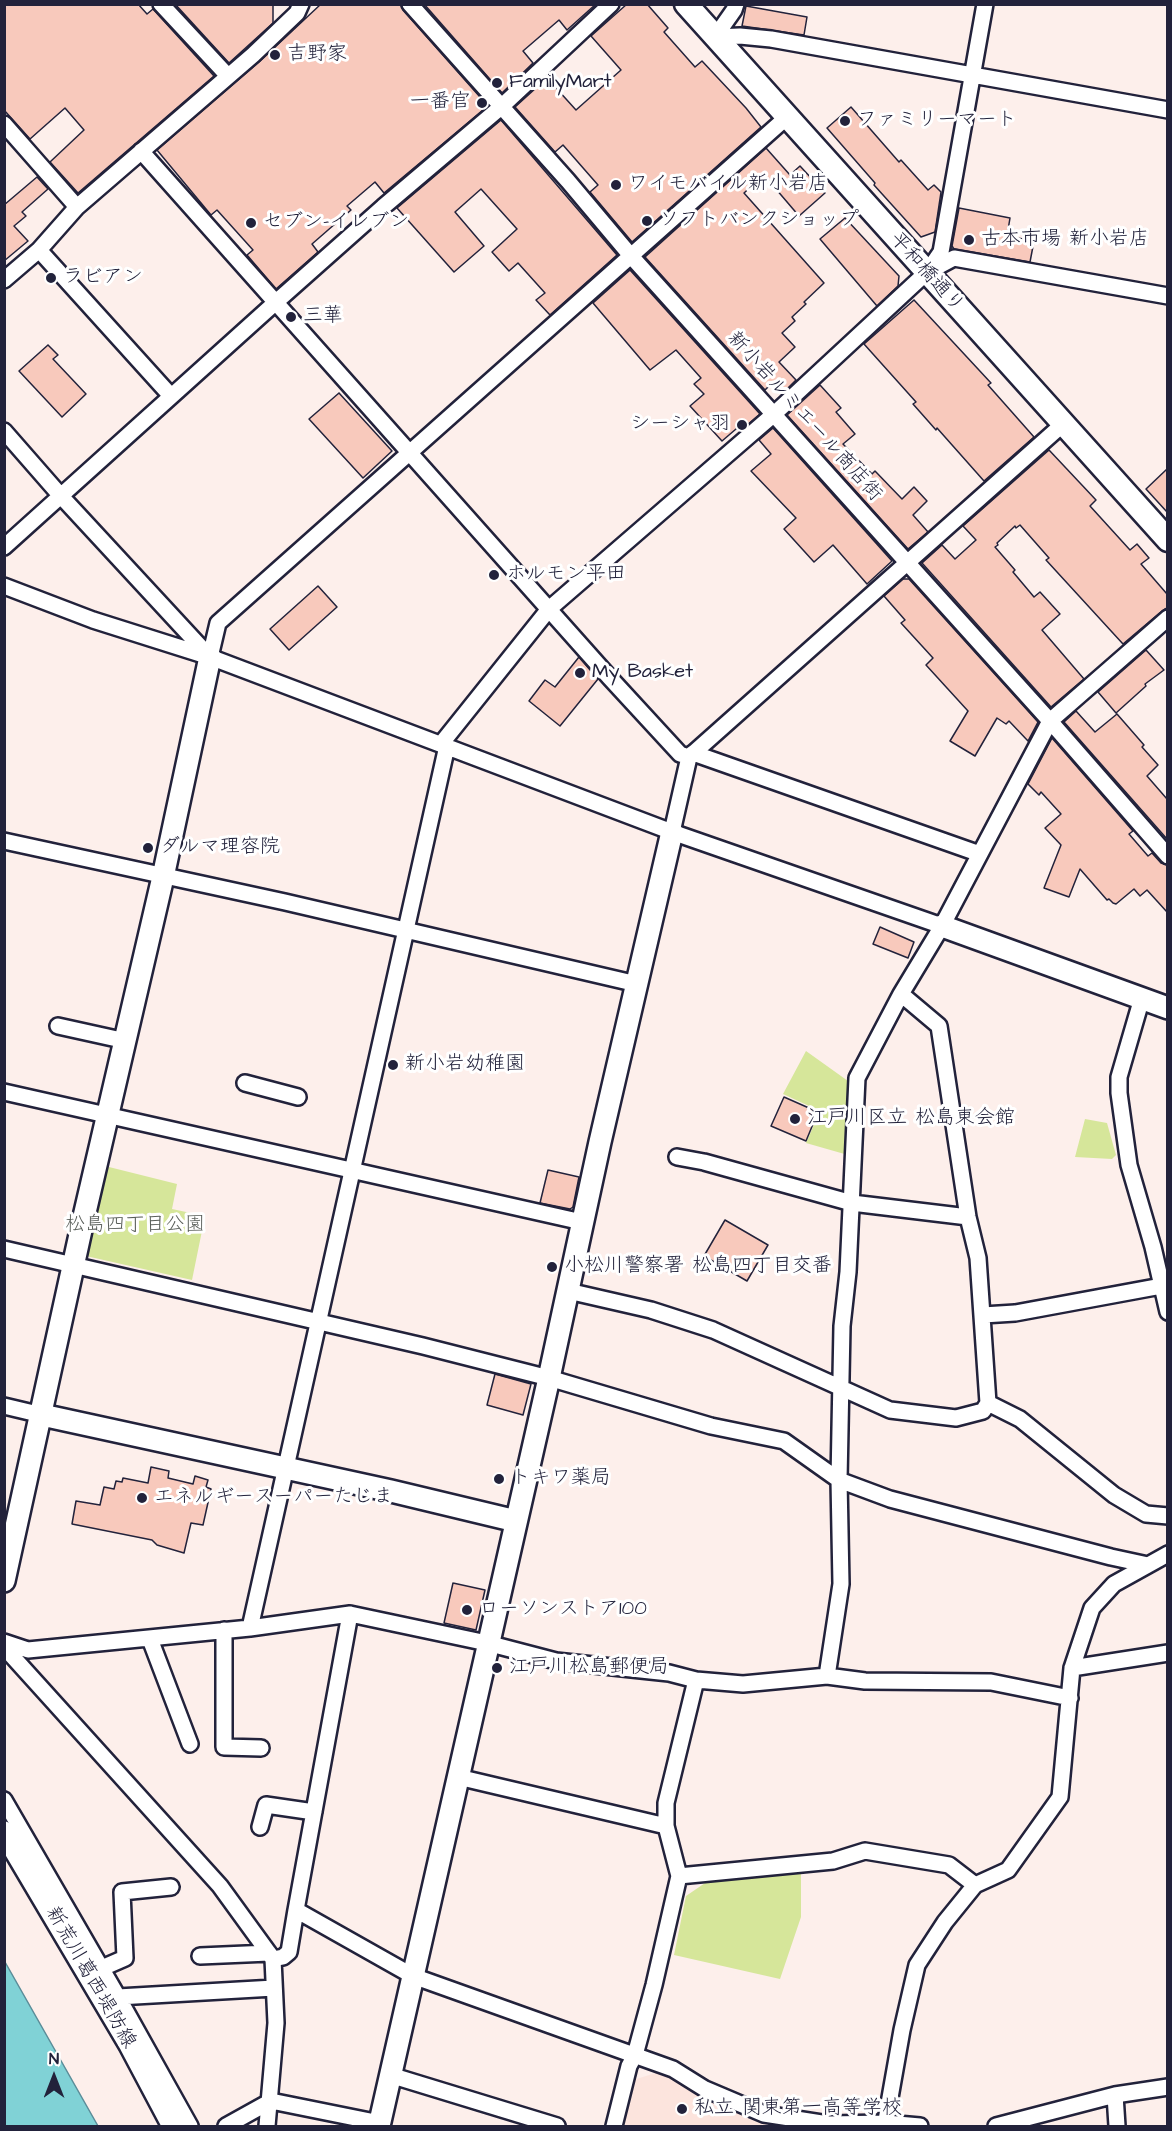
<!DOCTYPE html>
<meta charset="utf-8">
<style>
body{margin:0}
#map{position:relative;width:1172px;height:2131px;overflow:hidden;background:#fdefeb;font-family:"Architects Daughter",sans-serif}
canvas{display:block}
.frame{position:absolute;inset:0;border:6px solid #22223b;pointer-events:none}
.north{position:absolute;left:24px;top:2047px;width:60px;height:60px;-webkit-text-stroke:4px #fff;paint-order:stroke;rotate:0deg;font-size:16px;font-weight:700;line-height:24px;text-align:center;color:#22223b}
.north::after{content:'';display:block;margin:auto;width:21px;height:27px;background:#22223b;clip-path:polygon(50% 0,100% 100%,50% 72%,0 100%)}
</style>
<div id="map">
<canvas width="1172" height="2131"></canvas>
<div class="frame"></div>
<div class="north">N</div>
</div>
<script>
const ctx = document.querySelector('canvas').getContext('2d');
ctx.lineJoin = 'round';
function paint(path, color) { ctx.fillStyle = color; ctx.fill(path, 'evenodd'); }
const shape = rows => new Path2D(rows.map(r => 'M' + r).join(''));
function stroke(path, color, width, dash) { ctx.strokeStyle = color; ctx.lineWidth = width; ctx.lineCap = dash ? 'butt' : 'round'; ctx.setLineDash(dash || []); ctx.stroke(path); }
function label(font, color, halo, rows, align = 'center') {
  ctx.font = font + ' "Architects Daughter","Klee One",sans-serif'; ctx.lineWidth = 6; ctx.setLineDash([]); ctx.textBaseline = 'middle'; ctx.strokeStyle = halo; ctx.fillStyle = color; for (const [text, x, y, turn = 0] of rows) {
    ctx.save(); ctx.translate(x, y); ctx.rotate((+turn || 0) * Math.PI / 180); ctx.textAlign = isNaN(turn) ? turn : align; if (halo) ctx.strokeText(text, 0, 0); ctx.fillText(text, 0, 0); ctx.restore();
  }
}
paint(shape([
 [659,2072,706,2098,769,2121,795,2126,622,2126,633,2080]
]), '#fce4dd');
paint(shape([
 [806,1051,848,1081,848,1155,806,1143,820,1111,783,1094],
 [1085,1119,1107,1123,1116,1155,1112,1159,1075,1157],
 [105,1166,177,1184,172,1209,205,1216,192,1280,86,1256],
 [801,1870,801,1917,780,1979,674,1955,686,1896,708,1881]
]), '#d6e69a');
const water = shape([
 [4,1962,5,1962,98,2126,5,2126,4,1962]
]);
paint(water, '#80d2d6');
stroke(water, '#5a8c98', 1.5);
const building = shape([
 [4,4,138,4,147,14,153,9,214,76,78,193,50,162,84,130,65,108,30,139,4,110,4,4],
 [175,4,273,4,273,23,229,63,175,4],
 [321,4,400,4,403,10,488,106,384,193,375,182,347,206,351,210,312,244,318,252,276,289,247,255,253,250,217,210,211,215,157,150,259,62,321,4],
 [424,4,596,4,567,30,559,20,523,51,533,63,502,93,424,4],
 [627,4,647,4,668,28,664,32,695,67,702,61,746,108,761,127,632,242,590,192,598,185,563,145,555,152,515,107,547,78,576,110,621,70,591,36,627,4],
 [746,6,807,17,804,35,742,26,746,6],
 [851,107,899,162,901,160,928,190,934,185,941,192,935,232,921,237,874,185,875,183,827,128,851,107],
 [501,120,617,255,550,315,536,300,545,293,518,263,509,271,492,252,517,229,481,189,455,212,484,246,454,272,397,208,501,120],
 [766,148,790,175,800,166,825,193,799,216,764,175,744,193,824,283,804,302,806,304,792,317,795,321,782,333,795,347,779,362,796,380,783,393,773,382,765,390,645,257,766,148],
 [37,177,48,189,22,212,26,216,14,226,28,241,4,261,4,205,37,177],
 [959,208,1010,218,1007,236,1034,241,1030,262,954,249,952,246,959,208],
 [845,218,899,276,898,286,877,306,820,239,845,218],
 [630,270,760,414,746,426,743,423,722,441,690,406,704,394,694,384,701,378,676,350,650,370,593,303,630,270],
 [914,300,991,383,988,385,1034,437,984,481,937,428,936,430,913,404,916,402,864,344,914,300],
 [48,345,58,355,53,359,86,394,62,417,19,371,48,345],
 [820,385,841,408,836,412,855,434,843,444,872,474,875,471,902,499,914,487,927,501,913,515,928,532,908,549,787,415,820,385],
 [339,393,392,451,363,478,309,419,339,393],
 [773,428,892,561,867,584,833,545,814,562,784,529,796,518,751,471,771,454,759,440,773,428],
 [1049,450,1096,500,1090,506,1130,550,1137,544,1149,558,1141,564,1167,594,1167,608,1162,611,1123,644,1046,560,1049,558,1020,525,1016,528,1015,526,997,543,998,545,995,547,1015,570,1013,572,1034,597,1040,592,1060,614,1042,630,1084,679,1051,707,922,563,942,545,955,559,976,540,963,526,1049,450],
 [1167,469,1167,512,1146,489,1167,469],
 [903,579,909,579,1038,722,1028,741,1009,721,1006,724,997,718,975,756,950,741,968,711,926,665,933,658,901,623,905,620,884,596,903,579],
 [318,586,337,607,289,650,270,629,318,586],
 [1146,650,1164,670,1145,684,1146,686,1116,713,1098,692,1146,650],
 [579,657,598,679,560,726,529,701,545,680,555,687,579,657],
 [1076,711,1095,732,1117,714,1144,745,1142,747,1158,765,1147,776,1167,799,1167,839,1064,722,1076,711],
 [1052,738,1133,831,1129,834,1148,856,1152,853,1161,863,1167,865,1167,912,1147,890,1140,896,1134,889,1116,904,1113,903,1109,899,1107,900,1080,869,1069,897,1044,888,1061,845,1045,828,1061,814,1041,792,1039,795,1028,784,1052,738],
 [880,927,914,942,908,958,873,944,880,927],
 [784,1097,818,1112,806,1141,771,1126,784,1097],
 [548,1170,579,1177,573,1207,570,1209,540,1203,548,1170],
 [725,1220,768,1245,747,1281,704,1256,725,1220],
 [495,1374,531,1384,523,1415,487,1405,495,1374],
 [151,1467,169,1471,168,1478,193,1484,195,1476,208,1480,206,1487,211,1489,203,1525,191,1523,184,1553,157,1545,152,1540,72,1524,76,1501,100,1505,104,1487,114,1489,116,1481,122,1482,123,1478,148,1483,151,1467],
 [453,1583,485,1590,476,1630,444,1623,453,1583]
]);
paint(building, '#f8c9bc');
stroke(building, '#22223b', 1.5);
const street = shape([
 [161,4,228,76],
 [410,4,568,181,631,256,1050,721,1168,856],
 [715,37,740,36,771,39,1168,110],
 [715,37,734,10,736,4],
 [4,124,77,207],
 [141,151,610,678,680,754,689,757],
 [39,250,171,396],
 [930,268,941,252,985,4],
 [4,280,39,250,77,207,253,55,297,13,301,4],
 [4,431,60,495,208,655],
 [4,547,276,302,383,207,501,107,611,4],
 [4,586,93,620,210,657,672,832,942,926],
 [210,657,218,623,787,117],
 [441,744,549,609,773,415,926,273,954,258,1168,296],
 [693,753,980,854],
 [672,832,689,757,1062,425],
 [4,841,285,902,637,984],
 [901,994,939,1026,968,1217,978,1258,988,1403],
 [1142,998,1119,1077,1119,1093,1129,1165,1153,1247,1168,1312],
 [58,1026,126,1041],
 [245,1083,298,1097],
 [4,1092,582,1222],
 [677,1157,704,1162,852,1203,968,1217],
 [4,1249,423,1346,549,1378,711,1426,784,1441,839,1480,890,1499,1111,1557,1148,1565],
 [568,1291,651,1310,713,1330,890,1410,956,1418,983,1411,988,1403,1020,1419,1114,1495,1146,1514,1168,1516],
 [983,1315,1015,1313,1161,1286],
 [4,1406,42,1415],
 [250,1628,447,746],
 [224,1630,224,1747,261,1748],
 [150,1639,190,1744],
 [4,1642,28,1650,250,1628,350,1614,487,1643,556,1661,669,1673,696,1680,743,1684,827,1676,865,1681,991,1682,1070,1698],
 [4,1647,220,1886,273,1959,276,2023,267,2126],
 [1072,1668,1168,1653],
 [827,1676,841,1584,839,1480,842,1326,848,1272,857,1078,901,994,942,926,1050,721,1168,618],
 [458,1777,666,1826],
 [4,1800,118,1997,190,2126],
 [260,1827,266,1805,314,1812],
 [679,1876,833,1861,865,1851,949,1865,975,1885],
 [296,1910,350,1614],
 [200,1956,269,1953],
 [273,1959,283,1957,289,1952,296,1910,413,1976,673,2069,705,2089,764,2114,828,2124,886,2123,920,2126],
 [102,1968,125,1958,122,1892,171,1887],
 [118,1997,274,1988],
 [390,2075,557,2126],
 [1115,2095,1117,2126],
 [226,2126,271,2101,380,2123],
 [614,2126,629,2066,635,2055,654,1985,679,1876,666,1826,666,1803,696,1680],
 [885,2126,902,2030,917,1965,945,1922,975,1885,1008,1870,1060,1797,1072,1668,1092,1608,1114,1584,1168,1554],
 [996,2126,1115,2095,1168,2087]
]);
const secondary = shape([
 [942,926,1168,1008],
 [42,1415,391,1491,516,1521],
 [4,1581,83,1221,163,877,210,657],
 [4,1832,130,2045,173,2126],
 [379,2126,549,1378,600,1142,672,832]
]);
const primary = shape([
 [686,4,1168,540]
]);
stroke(street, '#22223b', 20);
stroke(secondary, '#22223b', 26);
stroke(primary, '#22223b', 27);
stroke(street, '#fff', 15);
stroke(secondary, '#fff', 21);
stroke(primary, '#fff', 22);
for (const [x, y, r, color] of [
 [275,55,6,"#22223b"],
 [497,83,6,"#22223b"],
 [482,103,6,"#22223b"],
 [845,121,6,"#22223b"],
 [616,185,6,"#22223b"],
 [647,221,6,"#22223b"],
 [251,223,6,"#22223b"],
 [969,240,6,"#22223b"],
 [51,278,6,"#22223b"],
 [291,317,6,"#22223b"],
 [742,425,6,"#22223b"],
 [494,575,6,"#22223b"],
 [580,673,6,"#22223b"],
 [148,848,6,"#22223b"],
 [393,1065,6,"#22223b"],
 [795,1119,6,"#22223b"],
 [552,1267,6,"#22223b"],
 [499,1479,6,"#22223b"],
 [142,1498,6,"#22223b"],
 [467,1610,6,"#22223b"],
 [497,1668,6,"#22223b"],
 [682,2109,6,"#22223b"]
]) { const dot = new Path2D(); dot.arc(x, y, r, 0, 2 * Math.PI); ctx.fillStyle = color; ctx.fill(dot); stroke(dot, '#fff', 2); }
label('20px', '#22223b', '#fff', [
 ["吉野家",287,55],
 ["FamilyMart",509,83],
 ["一番官",470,103,"right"],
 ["ファミリーマート",857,121],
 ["ワイモバイル新小岩店",628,185],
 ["ソフトバンクショップ",659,221],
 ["セブン-イレブン",263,223],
 ["古本市場 新小岩店",981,240],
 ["ラビアン",63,278],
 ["三華",303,317],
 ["シーシャ羽",730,425,"right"],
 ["ホルモン平田",506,575],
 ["My Basket",592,673],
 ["ダルマ理容院",160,848],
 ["新小岩幼稚園",405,1065],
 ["江戸川区立 松島東会館",807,1119],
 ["小松川警察署 松島四丁目交番",564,1267],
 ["トキワ薬局",511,1479],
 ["エネルギースーパーたじま",154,1498],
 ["ローソンストア100",479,1610],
 ["江戸川松島郵便局",509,1668],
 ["私立 関東第一高等学校",694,2109]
], 'left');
label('20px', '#22223b', '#fff', [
 ["平和橋通り",926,273,48],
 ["新小岩ルミエール商店街",804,417,48],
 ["新荒川葛西堤防線",90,1978,60]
]);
label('20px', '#585d58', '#fff', [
 ["松島四丁目公園",135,1226]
]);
</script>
